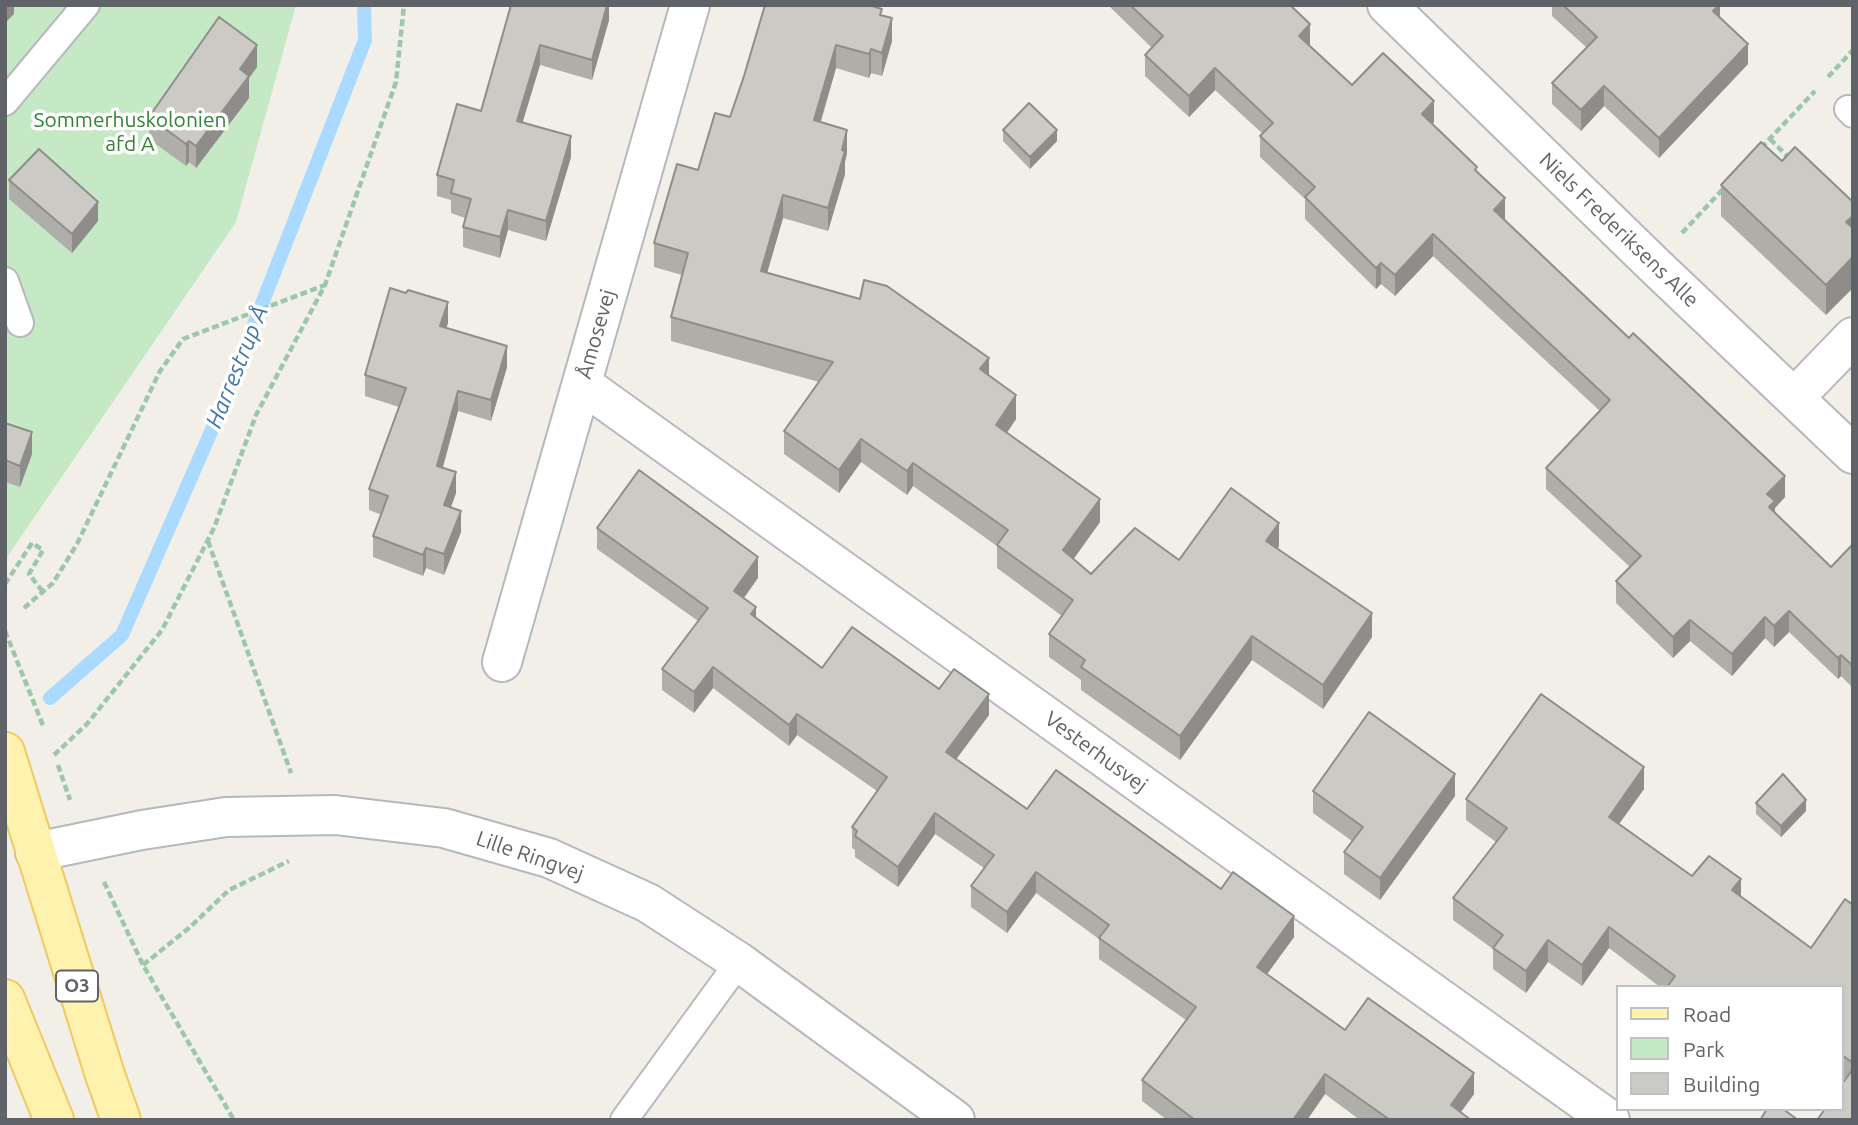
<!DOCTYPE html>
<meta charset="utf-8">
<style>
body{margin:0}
#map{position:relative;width:1858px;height:1125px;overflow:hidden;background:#f1efe8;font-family:Ubuntu,sans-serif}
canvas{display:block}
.frame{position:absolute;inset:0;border:7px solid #5f6368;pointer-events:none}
.legend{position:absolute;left:1616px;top:985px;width:228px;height:126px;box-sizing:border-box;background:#fff;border:2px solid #bfc1c3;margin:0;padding:9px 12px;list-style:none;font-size:21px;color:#5f6368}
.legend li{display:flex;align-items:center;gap:14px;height:35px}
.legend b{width:35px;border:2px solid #bfc1c3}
</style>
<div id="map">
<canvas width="1858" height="1125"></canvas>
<div class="frame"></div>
<ul class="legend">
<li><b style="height:9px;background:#fff2af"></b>Road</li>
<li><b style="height:19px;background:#c5e8c5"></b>Park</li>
<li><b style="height:19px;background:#cccac5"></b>Building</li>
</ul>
</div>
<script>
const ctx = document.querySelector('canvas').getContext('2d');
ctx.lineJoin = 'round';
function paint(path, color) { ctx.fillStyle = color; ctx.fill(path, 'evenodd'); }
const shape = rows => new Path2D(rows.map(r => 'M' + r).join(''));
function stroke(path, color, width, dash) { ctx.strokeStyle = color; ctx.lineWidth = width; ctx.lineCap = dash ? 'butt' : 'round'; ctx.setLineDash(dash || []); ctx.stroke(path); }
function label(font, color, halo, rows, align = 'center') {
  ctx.font = font + ' Ubuntu,sans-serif'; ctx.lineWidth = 7; ctx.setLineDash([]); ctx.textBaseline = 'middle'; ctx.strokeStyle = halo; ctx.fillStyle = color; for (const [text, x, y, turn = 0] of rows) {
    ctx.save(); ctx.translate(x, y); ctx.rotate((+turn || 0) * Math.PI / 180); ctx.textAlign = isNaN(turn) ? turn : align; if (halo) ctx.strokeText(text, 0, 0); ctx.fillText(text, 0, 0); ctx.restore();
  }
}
paint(shape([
 [5,5,296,5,236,222,5,560]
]), '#c5e8c5');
stroke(shape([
 [50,698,122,635,221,409,365,40,364,5]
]), '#aadaff', 14);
const service = shape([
 [5,102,86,5],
 [1848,109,1853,114],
 [5,281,20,323],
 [624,1120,739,962]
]);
const minor = shape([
 [1387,5,1653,264,1853,454],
 [582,384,1610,1120],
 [1794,398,1853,337],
 [502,662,690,5]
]);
const tertiary = shape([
 [35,852,142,830,226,817,335,815,444,828,549,858,648,903,739,962,955,1120]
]);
const primary = shape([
 [5,752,105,1075,121,1120],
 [5,999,54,1120]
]);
stroke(service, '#b5b8bc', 30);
stroke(minor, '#b5b8bc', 42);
stroke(tertiary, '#b5b8bc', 42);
stroke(primary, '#f2c960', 42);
stroke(shape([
 [1828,77,1853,50],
 [1770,139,1789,158],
 [1761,148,1815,91],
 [1682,233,1724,188],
 [208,541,291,773],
 [5,584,32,543,43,550,29,574,43,592],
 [24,608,53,583,77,544,160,371,183,339,325,285],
 [5,631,44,728],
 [54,755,87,724,162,630,214,528,256,415,325,285,396,82,404,5],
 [58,765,70,800],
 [104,882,143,965,234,1120],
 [143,965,189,928,229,890,289,861]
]), '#9cc7a9', 4.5, [7, 3.5]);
stroke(service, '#fff', 26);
stroke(minor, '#fff', 38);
stroke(tertiary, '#fff', 38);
stroke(primary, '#fff2af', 38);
paint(shape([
 [511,5,609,5,609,20,592,80,540,65,522,122,571,157,546,241,508,230,500,258,463,247,463,227,465,218,451,213,451,200,437,196,437,175,481,111],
 [1108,5,1290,5,1309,46,1352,85,1434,122,1432,124,1477,172,1504,220,1785,497,1775,508,1775,513,1831,567,1853,544,1853,688,1841,676,1838,679,1789,632,1774,647,1765,638,1732,676,1690,641,1673,658,1616,603,1616,581,1630,567,1546,489,1546,468,1600,411,1433,256,1395,296,1381,284,1376,289,1305,219,1305,199,1260,157,1260,136,1263,134,1215,90,1189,117,1145,76,1145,55,1152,48],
 [1552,5,1720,5,1720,17,1748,64,1659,158,1604,106,1581,131,1552,104,1552,83,1587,48,1552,16],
 [882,15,892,41,882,76,871,73,869,78,836,68,821,122,847,153,845,162,845,174,828,231,783,218,767,273,989,375,1016,419,1007,433,1100,522,1073,559,1091,574,1179,560,1279,546,1278,548,1372,637,1323,709,1252,660,1180,760,1081,690,1081,680,1049,657,1049,634,1062,616,997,568,997,546,913,486,907,495,861,462,839,493,784,454,784,431,819,382,671,341,671,317,682,275,654,267,654,243,730,117,744,76],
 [257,67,249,78,249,98,196,168,189,162,186,166,149,139,149,117],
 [1003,130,1057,141,1030,169,1003,141],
 [1782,161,1853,202,1826,315,1721,216,1721,185],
 [9,180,98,221,72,253,9,199],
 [448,323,446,328,507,367,491,421,458,411,443,468,456,493,451,507,461,532,444,575,426,568,423,576,373,557,373,536,382,515,369,510,369,489,399,407,365,396,365,375],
 [5,423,32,454,20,487,5,482],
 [597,528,758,578,743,598,756,617,822,668,939,689,989,715,956,759,1027,809,1221,889,1294,937,1267,974,1345,1030,1474,1094,1461,1112,1471,1120,1360,1120,1325,1094,1307,1120,1167,1120,1142,1101,1142,1080,1186,1020,1099,959,1099,939,1036,893,1007,933,971,907,971,886,984,868,935,834,898,887,855,857,855,850,852,848,852,827,877,791,797,735,789,746,713,688,694,713,662,690,662,669,698,621,597,549],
 [1644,789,1619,824,1692,876,1741,897,1811,948,1853,905,1853,1120,1846,1079,1842,1077,1842,987,1660,987,1609,948,1582,986,1548,962,1526,993,1493,969,1493,949,1453,920,1453,898,1496,842,1466,820,1466,799],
 [1313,791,1455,796,1380,900,1344,874,1344,852,1352,841,1313,813],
 [1756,803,1806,811,1781,837,1756,814]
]), '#afaea9');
paint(shape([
 [5,5,14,5,14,14,5,23],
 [607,5,609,5,609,20,592,80,592,60],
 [1719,5,1720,5,1720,24,1713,11],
 [892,18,892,41,882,76,882,53],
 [1310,24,1310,45,1299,57,1299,36],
 [1748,44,1748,64,1659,158,1659,138],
 [257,45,257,67,249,78,249,98,196,168,196,146,240,69],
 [540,45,540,65,517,141,517,121],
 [836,45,836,68,814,143,814,120],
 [871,49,871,73,869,78,869,54],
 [1215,68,1215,90,1189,117,1189,96],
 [1604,86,1604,106,1581,131,1581,110],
 [1434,101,1434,122,1422,135,1422,114],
 [847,130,847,153,845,162,845,174,828,231,828,208],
 [1057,130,1057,141,1030,169,1030,157],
 [571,136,571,157,546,241,546,221],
 [189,141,189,162,186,166,186,144],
 [783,195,783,218,761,294,761,271],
 [1505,198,1505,219,1494,231,1494,210],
 [98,202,98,221,72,253,72,234],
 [508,210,508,230,500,258,500,237],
 [1853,216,1853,247,1846,222],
 [1433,234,1433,256,1395,296,1395,275],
 [1853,257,1853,288,1826,315,1826,285],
 [1381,263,1381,284,1376,289,1376,268],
 [448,302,448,323,440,347,440,326],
 [507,346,507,367,491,421,491,400],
 [989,358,989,381,980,369],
 [458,391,458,411,437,487,437,466],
 [1016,395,1016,419,996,448,996,425],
 [32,432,32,454,20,487,20,466],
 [861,439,861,462,839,493,839,470],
 [913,463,913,486,907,495,907,471],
 [456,472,456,493,444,526,444,505],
 [1785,476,1785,497,1775,508,1775,522,1769,528,1767,494],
 [1100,499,1100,522,1063,574,1063,550],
 [461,511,461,532,444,575,444,554],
 [1279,523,1279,546,1266,564,1266,541],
 [426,548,426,568,423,576,423,555],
 [758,557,758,578,734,612,734,591],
 [756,607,756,628,751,614],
 [1789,611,1789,632,1774,647,1774,626],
 [1372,613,1372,637,1323,709,1323,685],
 [1765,617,1765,638,1732,676,1732,654],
 [1690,620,1690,641,1673,658,1673,637],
 [1252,636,1252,660,1180,760,1180,736],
 [1841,655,1841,676,1838,679,1838,658],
 [713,667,713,688,694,713,694,692],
 [989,694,989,715,946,773,946,752],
 [797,714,797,735,789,746,789,725],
 [1644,767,1644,789,1609,838,1609,817],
 [1455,774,1455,796,1380,900,1380,878],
 [1806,800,1806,811,1781,837,1781,826],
 [935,813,935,834,898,887,898,867],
 [1036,872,1036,893,1007,933,1007,912],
 [1741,879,1741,900,1732,890],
 [1294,916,1294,937,1257,988,1257,967],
 [1609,927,1609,948,1582,986,1582,965],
 [1548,940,1548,962,1526,993,1526,971],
 [1474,1073,1474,1094,1455,1120,1451,1105],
 [1325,1074,1325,1094,1307,1120,1293,1120]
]), '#8f8d8a');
const building = shape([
 [511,5,607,5,592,60,540,45,517,121,571,136,546,221,508,210,500,237,463,227,471,199,451,193,454,180,437,175,457,104,481,111,511,5],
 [765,5,869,5,882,9,880,15,892,18,882,53,871,49,869,54,836,45,814,120,847,130,842,150,845,151,828,208,783,195,761,271,860,299,864,280,887,286,989,358,980,369,1016,395,996,425,1100,499,1063,550,1091,574,1135,528,1179,560,1231,488,1279,523,1266,541,1372,613,1323,685,1252,636,1180,736,1081,667,1085,660,1049,634,1073,600,997,545,1008,530,913,463,907,471,861,439,839,470,784,431,833,362,671,317,688,253,654,243,677,164,698,170,715,113,730,117,744,76,765,5],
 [1130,5,1290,5,1310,24,1299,36,1352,85,1383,53,1434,101,1422,114,1477,167,1475,170,1505,198,1494,210,1629,338,1633,333,1785,476,1767,494,1775,501,1769,507,1831,567,1853,544,1853,666,1841,655,1838,658,1789,611,1774,626,1765,617,1732,654,1690,620,1673,637,1616,581,1641,556,1546,468,1610,400,1433,234,1395,275,1381,263,1376,268,1305,197,1315,187,1260,136,1273,123,1215,68,1189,96,1145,55,1163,36,1130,5],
 [1563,5,1719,5,1713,11,1748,44,1659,138,1604,86,1581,110,1552,83,1597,37,1563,5],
 [219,17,257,45,240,69,249,76,196,146,189,141,186,144,149,117,219,17],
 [1029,103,1057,130,1030,157,1003,130,1029,103],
 [1761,142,1782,161,1795,147,1853,202,1853,216,1846,222,1853,228,1853,257,1826,285,1721,185,1761,142],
 [39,149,98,202,72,234,9,180,39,149],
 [390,288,406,293,408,290,448,302,440,326,507,346,491,400,458,391,437,466,456,472,444,505,461,511,444,554,426,548,423,555,373,536,388,496,369,489,406,388,365,375,390,288],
 [5,423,32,432,20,466,5,460,5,423],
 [639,470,758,557,734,591,756,607,751,614,822,668,852,627,939,689,954,669,989,694,946,752,1027,809,1056,770,1221,889,1233,872,1294,916,1257,967,1345,1030,1368,998,1474,1073,1451,1105,1471,1120,1390,1120,1325,1074,1293,1120,1195,1120,1142,1080,1196,1007,1099,938,1109,925,1036,872,1007,912,971,886,994,855,935,813,898,867,855,836,857,831,852,827,887,777,797,714,789,725,713,667,694,692,662,669,708,608,597,528,639,470],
 [1541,694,1644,767,1609,817,1692,876,1709,856,1741,879,1732,890,1811,948,1845,899,1853,905,1853,1063,1842,1055,1842,987,1667,987,1675,976,1609,927,1582,965,1548,940,1526,971,1493,948,1503,935,1453,898,1507,828,1466,799,1541,694],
 [1369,712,1455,774,1380,878,1344,852,1363,827,1313,791,1369,712],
 [1783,774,1806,800,1781,826,1756,803,1783,774],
 [1853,1069,1853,1120,1817,1120,1825,1109,1842,1109,1842,1084,1853,1069],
 [1767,1109,1783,1109,1798,1120,1760,1120,1767,1109]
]);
paint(building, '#cccac5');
stroke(building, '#8f8d8a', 2);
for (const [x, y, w] of [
 [77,986,42]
]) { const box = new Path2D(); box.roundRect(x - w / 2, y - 15.5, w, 31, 5); ctx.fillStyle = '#fff'; ctx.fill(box); stroke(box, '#5f6368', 2); }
label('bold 19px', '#5f6368', null, [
 ["O3",77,986]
]);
label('21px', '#348238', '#fff', [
 ["Sommerhuskolonien",130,120],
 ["afd A",130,144]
]);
label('21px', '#5f6368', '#fff', [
 ["Niels Frederiksens Alle",1619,230,44],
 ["Åmosevej",596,334,-74],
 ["Vesterhusvej",1096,752,36],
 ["Lille Ringvej",530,856,19]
]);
label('italic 23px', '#4174aa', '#fff', [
 ["Harrestrup Å",237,367,-68]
]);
</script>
